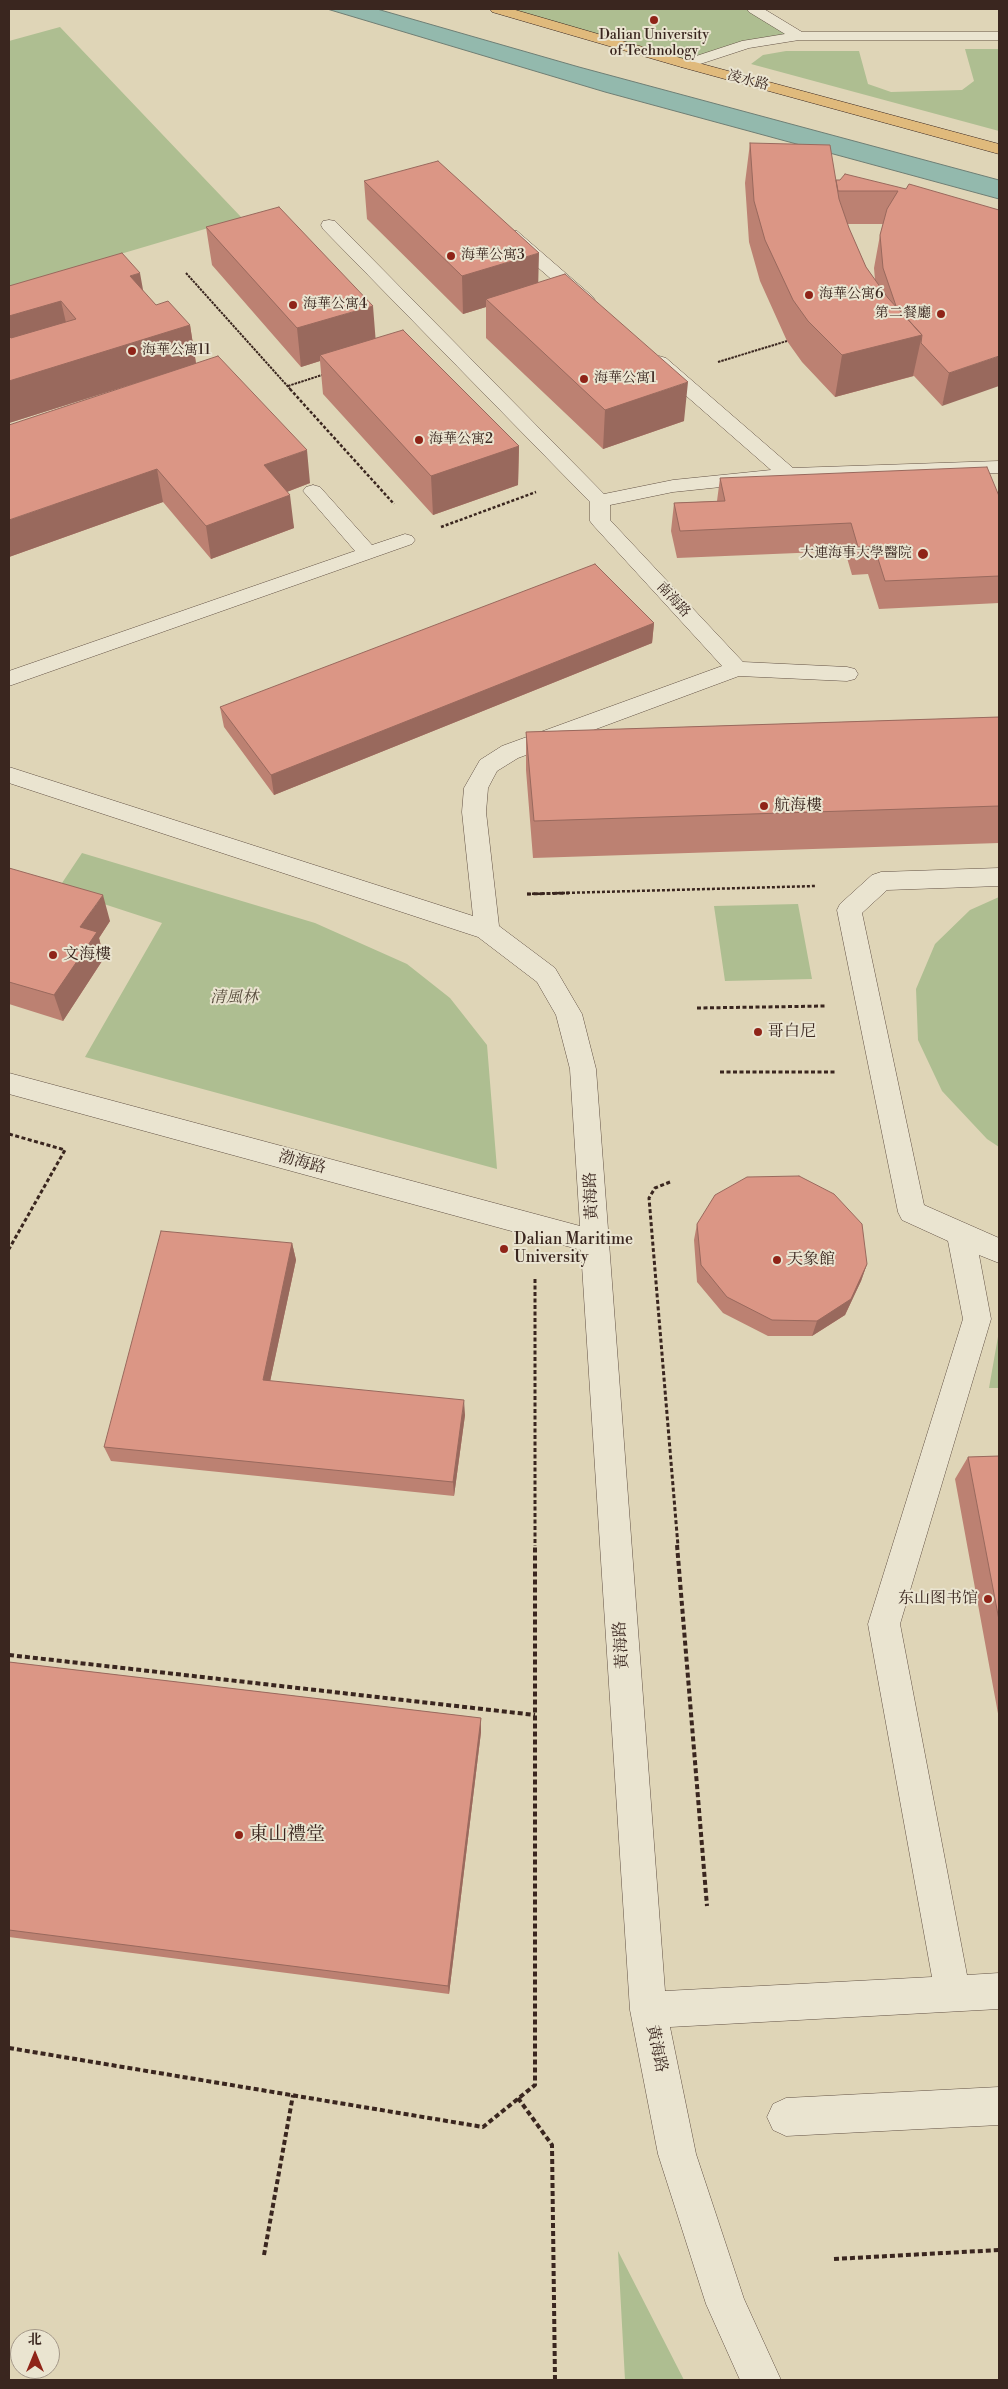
<!DOCTYPE html>
<meta charset="utf-8">
<style>
body{margin:0}
#map{position:relative;width:1008px;height:2389px;overflow:hidden;background:#dfd5b7;font-family:"Libre Bodoni","Noto Serif SC",serif}
canvas{display:block}
.frame{position:absolute;inset:0;border:10px solid #3a261f;pointer-events:none}
.north{position:absolute;left:10px;top:2329px;width:50px;height:50px;box-sizing:border-box;background:#eae4d0;border:1px solid #a49889;border-radius:50%;rotate:0deg;font-size:14px;font-weight:700;line-height:20px;text-align:center;color:#3a261f}
.north::after{content:'';display:block;margin:auto;width:18px;height:22px;background:#8f2418;clip-path:polygon(50% 0,100% 100%,50% 72%,0 100%)}
</style>
<div id="map">
<canvas width="1008" height="2389"></canvas>
<div class="frame"></div>
<div class="north">北</div>
</div>
<script>
const ctx = document.querySelector('canvas').getContext('2d');
ctx.lineJoin = 'round';
function paint(path, color) { ctx.fillStyle = color; ctx.fill(path, 'evenodd'); }
const shape = rows => new Path2D(rows.map(r => 'M' + r).join(''));
function stroke(path, color, width, dash) { ctx.strokeStyle = color; ctx.lineWidth = width; ctx.lineCap = dash ? 'butt' : 'round'; ctx.setLineDash(dash || []); ctx.stroke(path); }
function label(font, color, halo, rows, align = 'center') {
  ctx.font = font + ' "Libre Bodoni","Noto Serif SC",serif'; ctx.lineWidth = 4; ctx.setLineDash([]); ctx.textBaseline = 'middle'; ctx.strokeStyle = halo; ctx.fillStyle = color; for (const [text, x, y, turn = 0] of rows) {
    ctx.save(); ctx.translate(x, y); ctx.rotate((+turn || 0) * Math.PI / 180); ctx.textAlign = isNaN(turn) ? turn : align; if (halo) ctx.strokeText(text, 0, 0); ctx.fillText(text, 0, 0); ctx.restore();
  }
}
paint(shape([
 [507,9,753,9,799,36,747,44,686,64],
 [60,27,242,218,9,287,9,41],
 [965,49,999,49,999,131,751,64,763,55,786,51,859,51,868,84,891,92,962,90,974,81],
 [82,853,315,923,407,964,450,998,487,1045,497,1169,85,1057,162,923,58,889],
 [999,897,999,1147,987,1139,942,1091,918,1040,916,989,935,944,970,910],
 [798,904,812,979,725,981,714,906],
 [999,1331,999,1388,989,1388],
 [618,2251,684,2380,625,2380]
]), '#aebe91');
const water = shape([
 [327,9,377,9,579,67,999,180,999,199,605,92,327,9]
]);
paint(water, '#93b9ad');
stroke(water, '#6f7e74', 1);
const minor = shape([
 [747,9,764,9,802,32,999,32,999,40,799,40,749,48,691,67,681,67,678,64,681,61,742,41,785,34,749,12,747,9],
 [329,220,335,221,604,494,673,480,771,470,652,366,650,362,652,358,659,356,666,358,793,468,999,461,999,473,788,480,673,492,610,505,610,520,743,662,847,667,855,669,858,674,855,679,847,681,739,676,518,758,497,771,488,788,486,812,499,926,555,968,582,1014,596,1069,665,1991,932,1977,868,1624,963,1319,948,1241,902,1220,898,1212,837,910,840,904,872,875,881,872,999,868,999,886,887,890,862,913,924,1205,999,1238,999,1263,979,1255,991,1319,900,1624,967,1975,999,1973,999,2009,670,2027,696,2154,744,2299,781,2380,740,2380,706,2304,658,2154,630,2010,581,1250,9,1094,9,1073,580,1226,570,1069,556,1015,537,982,478,937,9,783,9,767,473,916,462,812,464,788,480,760,502,746,722,666,593,525,590,521,590,502,323,229,321,225,323,221,329,220],
 [511,230,517,231,592,296,595,300,592,304,580,304,505,239,502,235,505,231,511,230],
 [313,485,320,487,372,545,405,534,412,536,415,540,412,544,9,686,9,671,355,551,303,491,306,487,313,485],
 [999,2087,999,2125,786,2136,773,2130,767,2117,773,2104,786,2098,999,2087]
]);
const major = shape([
 [490,9,512,9,691,61,999,144,999,154,681,67,492,12,490,9]
]);
stroke(minor, '#635245', 1);
stroke(major, '#3a261f', 1);
stroke(shape([
 [186,273,291,390],
 [718,362,787,341],
 [288,386,325,374]
]), '#3a261f', 2, [2.5, 1]);
stroke(shape([
 [290,389,394,504],
 [441,527,536,492],
 [527,894,816,886]
]), '#3a261f', 2.5, [3, 2]);
stroke(shape([
 [527,894,569,893],
 [697,1008,826,1006],
 [720,1072,837,1072],
 [9,1134,65,1150,9,1249],
 [670,1182,655,1188,649,1198,678,1546],
 [535,1279,535,1546]
]), '#3a261f', 3, [4, 2.5]);
stroke(shape([
 [677,1545,707,1906],
 [9,1655,535,1715],
 [9,2048,483,2127,535,2085,535,1545],
 [518,2098,552,2145,555,2380],
 [264,2255,293,2095],
 [834,2259,999,2250]
]), '#3a261f', 4, [5, 3]);
paint(minor, '#eae4d0');
paint(major, '#e0ba7c');
paint(shape([
 [750,143,836,180,906,189,999,210,942,406,914,376,835,397,802,362,787,341,760,281,749,242,745,183],
 [847,224,883,224,880,235,874,268,875,280,866,267],
 [364,181,538,283,684,421,603,449,486,338,486,307,463,314,367,219],
 [206,227,375,338,519,446,518,485,433,515,323,394,320,361,301,367,212,265],
 [9,286,143,291,156,305,190,325,196,363,310,483,287,492,294,528,211,559,163,502,9,557,165,374,9,423],
 [720,478,999,496,999,603,879,609,868,574,852,575,845,551,677,558,671,531,674,503,717,501],
 [654,623,652,643,274,795,224,727,220,707],
 [999,717,999,843,533,858,526,770,526,732],
 [9,868,110,921,99,938,104,958,63,1021,9,1004],
 [697,1224,867,1264,861,1281,845,1315,812,1336,768,1336,723,1313,697,1282,694,1240],
 [292,1243,296,1260,270,1381,465,1415,454,1496,111,1461,104,1447],
 [999,1456,999,1719,955,1479,968,1457],
 [9,1662,481,1718,481,1732,449,1994,9,1937]
]), '#bc8172');
paint(shape([
 [539,253,538,292,486,299,486,307,463,314,462,276],
 [140,273,147,312,130,276],
 [61,301,70,340,9,358,9,316],
 [373,306,376,344,320,355,320,361,301,367,297,328],
 [190,325,196,364,9,423,9,381],
 [922,335,913,376,835,397,842,355],
 [999,356,999,386,942,406,949,373],
 [688,382,684,421,603,449,605,410],
 [519,446,518,485,433,515,431,476],
 [307,450,310,483,268,499,264,465],
 [157,469,163,502,9,557,9,520],
 [290,495,294,528,211,559,206,526],
 [654,623,652,643,274,795,271,775],
 [103,895,110,921,99,938,104,958,63,1021,54,995,80,927],
 [292,1243,296,1260,267,1396,263,1380],
 [867,1264,861,1281,845,1315,812,1336,817,1321],
 [464,1400,465,1415,454,1496,453,1482],
 [481,1718,481,1732,449,1994,448,1986]
]), '#99695d');
const building = shape([
 [750,143,830,145,839,199,849,228,866,267,888,298,922,335,842,355,808,321,793,300,765,240,754,201,750,143],
 [438,161,539,253,462,276,364,181,438,161],
 [845,174,906,189,909,184,999,210,999,356,949,373,921,343,922,335,896,306,883,268,880,235,887,209,898,191,838,191,836,180,840,180,845,174],
 [279,207,373,306,297,328,206,227,279,207],
 [122,253,140,273,130,276,156,305,168,301,190,325,9,381,9,336,11,338,76,319,61,301,9,316,9,286,122,253],
 [565,274,688,382,605,410,486,299,565,274],
 [403,330,519,446,431,476,320,355,403,330],
 [218,356,307,450,264,465,290,495,206,526,157,469,9,520,9,425,218,356],
 [987,467,999,496,999,576,885,581,874,546,858,547,851,523,680,531,674,503,725,501,720,478,987,467],
 [595,564,654,623,271,775,220,707,595,564],
 [999,717,999,806,534,821,526,732,999,717],
 [9,868,103,895,80,927,97,932,54,995,9,982,9,868],
 [799,1176,834,1194,862,1224,867,1264,851,1299,817,1321,772,1320,727,1297,701,1265,697,1224,715,1195,747,1177,799,1176],
 [161,1231,292,1243,263,1380,464,1400,453,1482,104,1447,161,1231],
 [999,1456,999,1620,968,1457,999,1456],
 [9,1662,481,1718,448,1986,9,1930,9,1662]
]);
paint(building, '#db9685');
stroke(building, '#99695d', 1);
for (const [x, y, r, color] of [
 [654,20,5,"#8f2418"],
 [451,256,5,"#8f2418"],
 [809,295,5,"#8f2418"],
 [293,305,5,"#8f2418"],
 [941,314,5,"#8f2418"],
 [132,351,5,"#8f2418"],
 [584,379,5,"#8f2418"],
 [419,440,5,"#8f2418"],
 [923,554,6,"#8f2418"],
 [764,806,5,"#8f2418"],
 [53,955,5,"#8f2418"],
 [758,1032,5,"#8f2418"],
 [504,1249,5,"#8f2418"],
 [777,1260,5,"#8f2418"],
 [988,1599,5,"#8f2418"],
 [239,1835,5,"#8f2418"]
]) { const dot = new Path2D(); dot.arc(x, y, r, 0, 2 * Math.PI); ctx.fillStyle = color; ctx.fill(dot); stroke(dot, '#eae4d0', 2); }
label('14px', '#3a261f', '#eae4d0', [
 ["Dalian University",654,36,"center"],
 ["of Technology",654,52,"center"],
 ["海華公寓3",461,256],
 ["海華公寓6",819,295],
 ["海華公寓4",303,305],
 ["第二餐廳",931,314,"right"],
 ["海華公寓11",142,351],
 ["海華公寓1",594,379],
 ["海華公寓2",429,440],
 ["大連海事大學醫院",912,554,"right"]
], 'left');
label('14px', '#3a261f', '#eae4d0', [
 ["凌水路",748,81,15],
 ["南海路",673,600,47]
]);
label('16px', '#3a261f', '#eae4d0', [
 ["航海樓",774,806],
 ["文海樓",63,955],
 ["哥白尼",768,1032],
 ["Dalian Maritime",514,1240],
 ["University",514,1258],
 ["天象館",787,1260],
 ["东山图书馆",978,1599,"right"]
], 'left');
label('italic 16px', '#574c3c', '#eae4d0', [
 ["清風林",234,998]
]);
label('16px', '#3a261f', '#eae4d0', [
 ["渤海路",302,1163,15],
 ["黃海路",592,1196,-93],
 ["黃海路",622,1645,-94],
 ["黃海路",656,2049,78]
]);
label('19px', '#3a261f', '#eae4d0', [
 ["東山禮堂",249,1835]
], 'left');
</script>
